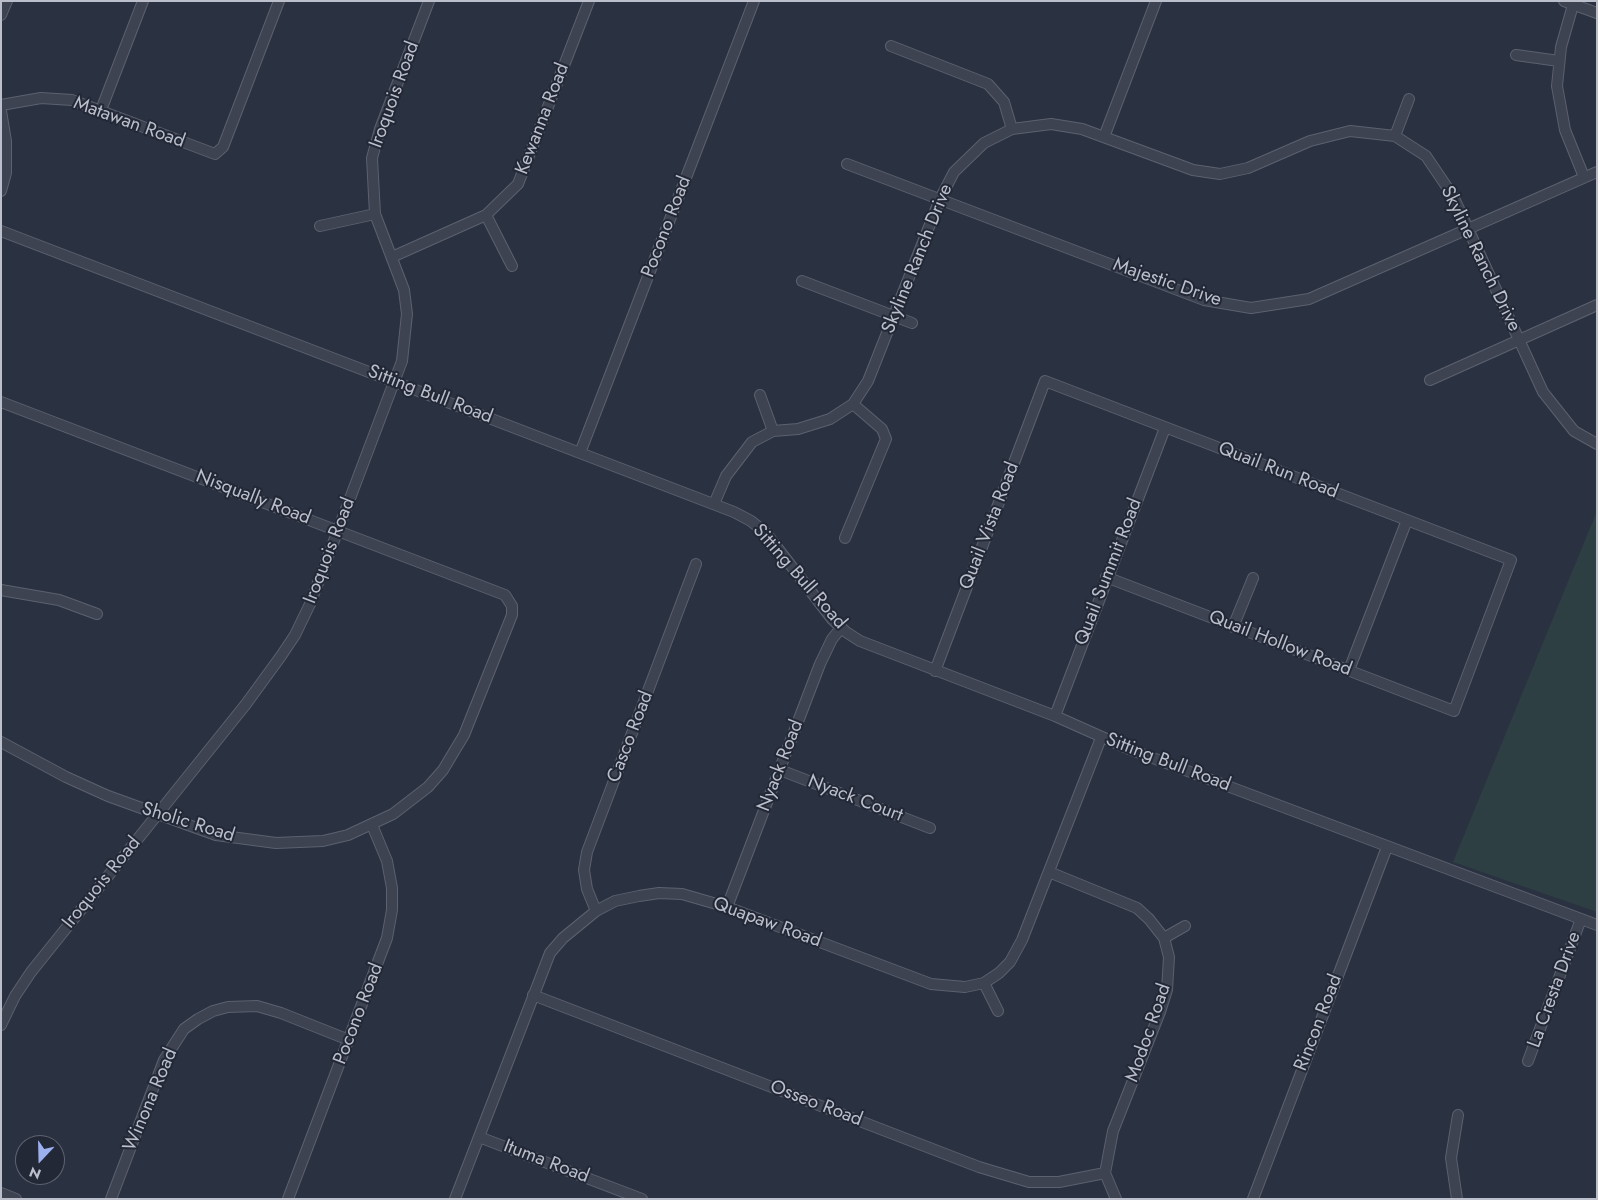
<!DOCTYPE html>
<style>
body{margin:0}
#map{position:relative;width:1598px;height:1200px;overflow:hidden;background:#2a3141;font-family:Jost,sans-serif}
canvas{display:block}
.frame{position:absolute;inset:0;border:2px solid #bbbfcb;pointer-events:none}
.north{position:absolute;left:15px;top:1135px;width:50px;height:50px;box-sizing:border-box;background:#232837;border:1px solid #606472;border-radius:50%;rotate:201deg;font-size:14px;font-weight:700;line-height:20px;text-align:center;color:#bbbfcb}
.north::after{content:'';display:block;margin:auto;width:18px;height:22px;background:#9cb0ef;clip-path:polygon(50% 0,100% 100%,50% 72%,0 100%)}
</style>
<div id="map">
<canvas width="1598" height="1200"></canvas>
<div class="frame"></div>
<div class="north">N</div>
</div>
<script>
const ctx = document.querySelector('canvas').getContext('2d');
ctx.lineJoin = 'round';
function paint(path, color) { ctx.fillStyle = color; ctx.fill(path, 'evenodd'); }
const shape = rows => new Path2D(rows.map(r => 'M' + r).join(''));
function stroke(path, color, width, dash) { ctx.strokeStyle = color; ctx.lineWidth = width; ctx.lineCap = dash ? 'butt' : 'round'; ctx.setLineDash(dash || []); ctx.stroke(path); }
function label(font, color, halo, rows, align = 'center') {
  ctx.font = font + ' Jost,sans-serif'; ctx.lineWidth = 4; ctx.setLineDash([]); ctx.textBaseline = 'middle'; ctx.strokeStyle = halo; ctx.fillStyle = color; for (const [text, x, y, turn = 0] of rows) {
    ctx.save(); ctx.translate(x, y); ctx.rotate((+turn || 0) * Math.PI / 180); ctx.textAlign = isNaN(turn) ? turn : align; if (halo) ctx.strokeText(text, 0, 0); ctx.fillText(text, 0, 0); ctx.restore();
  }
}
paint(shape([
 [1597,511,1597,912,1453,862]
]), '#2d3f43');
const minor = shape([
 [1564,1,1597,13],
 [1573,5,1561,47,1557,86,1565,130,1584,177],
 [1,15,7,1],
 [891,46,988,84,1004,102,1012,129],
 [1516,55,1559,61],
 [1,105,41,98,72,100,215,154,223,147,279,1],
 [101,110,143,1],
 [1,111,6,141,6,173,1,191],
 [1395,136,1409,99],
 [1104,137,1156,1],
 [847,164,1204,300,1251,308,1309,299,1597,172],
 [486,215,512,266],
 [320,226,375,214],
 [1,231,734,512,751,521,766,533,832,619,846,632,860,641,1055,716,1129,749,1597,925],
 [392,257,486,215,518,184,589,1],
 [802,281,912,323],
 [1430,380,1597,305],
 [760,395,773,431],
 [1,402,505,595,512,606,512,615,464,735,443,770,428,787,393,814,348,835,323,841,276,843,216,835,108,796,66,777,1,742],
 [580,453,754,1],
 [714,504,726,476,752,442,773,431,798,429,830,419,853,404,868,381,940,199,954,172,984,143,1012,129,1051,124,1082,129,1193,170,1220,174,1248,168,1310,141,1350,131,1395,136,1426,156,1453,196,1543,392,1574,431,1597,444],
 [845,538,886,439,882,429,853,404],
 [1,590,59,600,97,614],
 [1233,627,1253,578],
 [1349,670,1407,520],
 [935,671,1045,381,1511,560,1454,711,1106,577],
 [1055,716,1165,428],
 [780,770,930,828],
 [1049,872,1137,908,1149,919,1164,938,1169,957,1167,990,1160,1012,1113,1131,1105,1173,1116,1199],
 [727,907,820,664,832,639,841,628],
 [596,911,587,889,584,870,587,852,696,564],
 [1164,938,1185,926],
 [984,983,998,1011],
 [533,995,979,1167,1029,1182,1059,1182,1105,1173],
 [1,1025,15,996,31,972,246,704,281,656,295,635,310,604,402,361,407,314,404,290,375,214,372,158,380,129,429,1],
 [1528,1061,1581,919],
 [479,1137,642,1199],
 [1,1193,16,1199],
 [111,1199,164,1060,184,1029,198,1019,213,1011,228,1007,257,1006,281,1013,349,1040],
 [288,1199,387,938,392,910,392,888,387,861,372,825],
 [455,1199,550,953,563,938,596,911,615,901,639,896,659,893,682,894,727,907,931,984,965,987,984,983,999,973,1010,962,1022,940,1101,738],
 [1253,1199,1387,847],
 [1457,1199,1451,1158,1458,1115]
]);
stroke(minor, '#5c616f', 12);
stroke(minor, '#3e4351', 10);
label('19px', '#bbbfcb', '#232837', [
 ["Iroquois Road",395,95,-70],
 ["Kewanna Road",543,119,-69],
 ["Matawan Road",129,123,20],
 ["Pocono Road",667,227,-69],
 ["Skyline Ranch Drive",918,259,-68],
 ["Skyline Ranch Drive",1480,259,64],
 ["Majestic Drive",1167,283,19],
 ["Sitting Bull Road",430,395,21],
 ["Quail Run Road",1278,471,21],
 ["Nisqually Road",253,498,21],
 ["Quail Vista Road",990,526,-69],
 ["Iroquois Road",330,551,-69],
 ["Quail Summit Road",1109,572,-69],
 ["Sitting Bull Road",799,577,49],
 ["Quail Hollow Road",1280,644,21],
 ["Casco Road",631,737,-69],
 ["Sitting Bull Road",1168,763,21],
 ["Nyack Road",781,766,-69],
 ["Nyack Court",855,799,21],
 ["Sholic Road",188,823,17],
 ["Iroquois Road",102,883,-51],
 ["Quapaw Road",767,923,20],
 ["La Cresta Drive",1555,990,-70],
 ["Pocono Road",359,1014,-69],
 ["Rincon Road",1319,1023,-69],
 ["Modoc Road",1149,1033,-71],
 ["Winona Road",151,1100,-67],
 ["Osseo Road",816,1104,21],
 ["Ituma Road",546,1162,21]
]);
</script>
